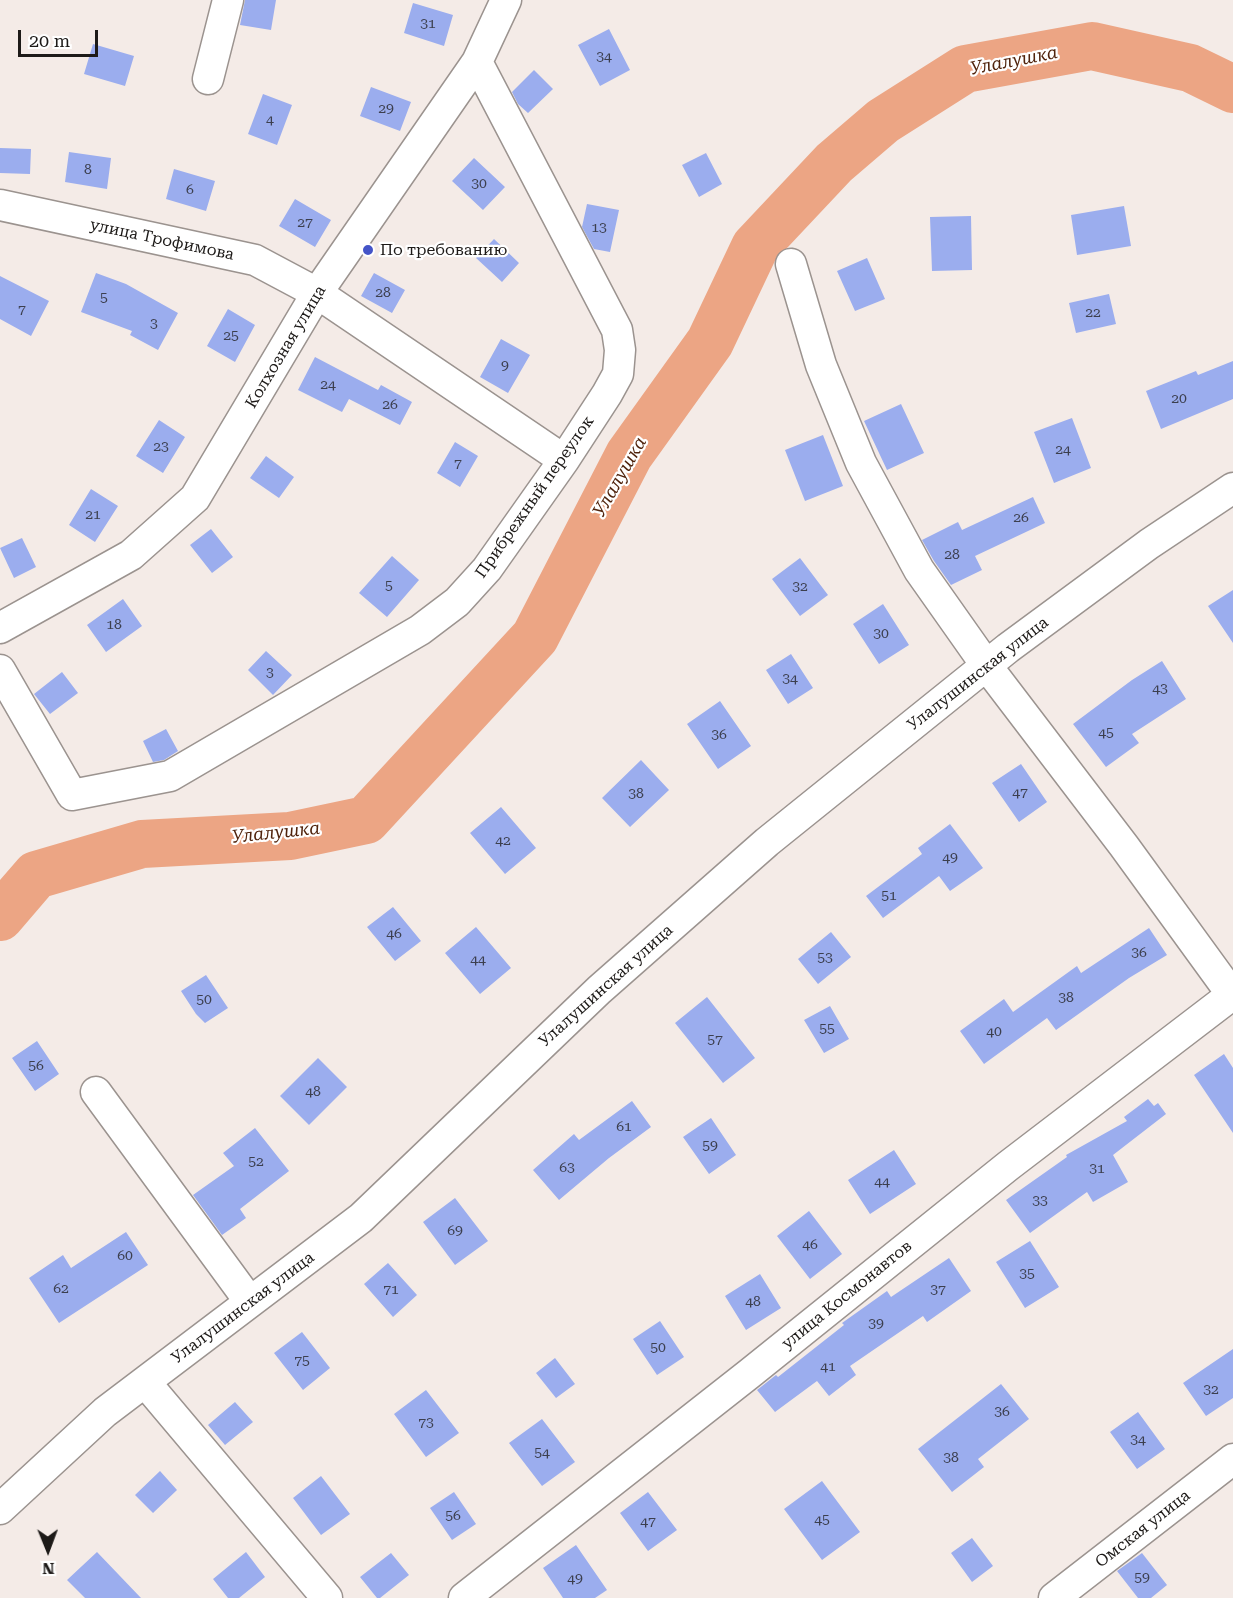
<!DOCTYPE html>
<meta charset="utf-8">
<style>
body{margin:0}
#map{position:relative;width:1233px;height:1598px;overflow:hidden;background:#f4ebe7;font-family:"Roboto Serif",serif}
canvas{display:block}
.north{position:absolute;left:18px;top:1520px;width:60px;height:60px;-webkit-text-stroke:4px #fff;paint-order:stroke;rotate:179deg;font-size:16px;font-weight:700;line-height:24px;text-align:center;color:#1d1a18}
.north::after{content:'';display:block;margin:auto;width:21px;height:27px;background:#1d1a18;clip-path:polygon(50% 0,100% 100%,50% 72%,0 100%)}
.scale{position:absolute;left:18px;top:30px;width:80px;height:27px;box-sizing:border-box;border:3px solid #1d1a18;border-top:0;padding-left:8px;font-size:18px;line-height:21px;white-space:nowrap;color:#1d1a18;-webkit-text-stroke:4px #fff;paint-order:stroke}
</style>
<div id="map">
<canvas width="1233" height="1598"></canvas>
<div class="north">N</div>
<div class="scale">20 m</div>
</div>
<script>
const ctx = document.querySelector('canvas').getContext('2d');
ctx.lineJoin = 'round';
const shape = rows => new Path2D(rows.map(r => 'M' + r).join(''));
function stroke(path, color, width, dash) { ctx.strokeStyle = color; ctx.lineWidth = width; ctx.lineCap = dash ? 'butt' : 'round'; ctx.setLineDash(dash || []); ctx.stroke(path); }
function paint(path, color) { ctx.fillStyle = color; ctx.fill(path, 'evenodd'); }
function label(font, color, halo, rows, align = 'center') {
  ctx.font = font + ' "Roboto Serif",serif'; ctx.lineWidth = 4.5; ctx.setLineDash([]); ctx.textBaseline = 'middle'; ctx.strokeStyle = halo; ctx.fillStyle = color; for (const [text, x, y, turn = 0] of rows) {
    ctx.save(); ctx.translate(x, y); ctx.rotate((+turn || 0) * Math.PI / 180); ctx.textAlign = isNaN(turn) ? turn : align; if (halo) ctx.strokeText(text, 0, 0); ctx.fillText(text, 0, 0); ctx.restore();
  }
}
stroke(shape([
 [0,917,36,875,142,844,290,836,366,820,535,637,629,455,710,342,755,247,834,163,883,121,965,69,1092,46,1190,68,1233,89]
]), '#eca584', 48);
paint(shape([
 [245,0,276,0,271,30,240,25],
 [413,3,453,15,444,46,404,33],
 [609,29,630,70,600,86,578,45],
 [93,44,134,56,125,86,84,74],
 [534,70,553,89,528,113,518,104,512,92],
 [371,87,411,102,400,131,360,116],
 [263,94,292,105,277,145,248,134],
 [0,148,31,149,30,174,0,173],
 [69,152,111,158,107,189,65,182],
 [706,153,722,184,699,197,682,165],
 [474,158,505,187,483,210,452,181],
 [174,169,215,181,206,211,166,199],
 [295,199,331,220,315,247,279,226],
 [587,204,619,210,610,252,594,249,582,227],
 [1124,206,1131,246,1077,255,1071,215],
 [971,216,972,270,932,271,930,217],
 [494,239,519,263,502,282,476,258],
 [867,258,885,299,855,311,837,271],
 [96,273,126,284,178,313,158,350,130,335,132,331,81,312],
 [374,273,405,290,392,313,361,296],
 [0,276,49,301,31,336,0,319],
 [1109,294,1116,324,1076,333,1069,303],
 [228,309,255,325,235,362,207,346],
 [501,339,530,355,508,393,480,377],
 [315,357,378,390,381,385,412,402,400,425,349,399,342,412,298,390],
 [1233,361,1233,399,1161,429,1146,391,1196,371,1198,375],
 [901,404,924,453,887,470,864,421],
 [1072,418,1091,468,1054,483,1034,432],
 [159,420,185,437,163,473,136,456],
 [823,435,843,486,805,501,785,450],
 [455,442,478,456,460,487,437,473],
 [266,456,294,477,279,498,250,478],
 [91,489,118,506,95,542,69,525],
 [1033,497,1045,523,975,556,982,570,951,585,934,561,922,540,958,522,962,530],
 [211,529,233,557,212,573,190,545],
 [22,538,36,567,14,578,0,548],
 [392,556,419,580,387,617,359,593],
 [800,558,828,595,800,616,772,579],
 [1233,590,1233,643,1208,606],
 [123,599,142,626,106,652,87,625],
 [883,604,909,645,879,664,853,624],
 [266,651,292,675,273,695,248,670],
 [791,654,813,688,788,704,766,670],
 [1162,661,1186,699,1132,734,1139,743,1106,767,1073,724,1132,680],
 [62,672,78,693,50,714,34,694],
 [720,701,751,746,718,769,687,724],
 [166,729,178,751,164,760,153,762,143,741],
 [641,760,669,790,630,827,602,798],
 [1021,764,1047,802,1019,822,992,783],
 [501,807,536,848,505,874,470,833],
 [950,824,983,868,950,891,939,876,883,918,866,896,922,854,918,848],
 [393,907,421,941,395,961,367,927],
 [476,927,511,968,480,994,445,953],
 [1149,928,1167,955,1129,978,1056,1030,1047,1018,984,1064,960,1031,1004,999,1013,1012,1077,966,1081,973],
 [831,932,851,957,818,984,798,959],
 [206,975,228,1008,205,1023,196,1014,181,991],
 [707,997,755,1058,723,1083,675,1023],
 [830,1006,849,1039,824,1053,804,1020],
 [37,1041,59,1074,35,1091,12,1058],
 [1224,1054,1233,1068,1233,1133,1194,1075],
 [318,1058,347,1087,309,1125,280,1096],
 [1148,1099,1154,1106,1158,1103,1166,1114,1113,1155,1128,1182,1093,1202,1087,1192,1030,1233,1006,1200,1067,1157,1066,1155,1127,1121,1124,1117],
 [632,1101,651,1127,609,1158,559,1200,533,1170,574,1134,579,1140],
 [711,1118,736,1155,709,1174,683,1137],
 [255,1128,289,1171,240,1209,246,1218,222,1235,193,1195,234,1166,223,1153],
 [894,1150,916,1184,870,1214,848,1180],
 [455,1198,488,1241,455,1265,423,1222],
 [809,1211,842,1254,810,1279,777,1236],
 [126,1232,148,1265,59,1323,29,1278,63,1255,71,1268],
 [1030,1241,1059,1287,1025,1308,996,1262],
 [949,1258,971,1291,927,1322,923,1316,850,1366,856,1375,829,1396,817,1381,775,1412,757,1390,776,1375,778,1377,844,1325,842,1323,887,1291,891,1297],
 [388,1263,417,1295,393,1317,364,1284],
 [760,1274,781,1308,746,1330,725,1296],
 [660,1321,684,1357,657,1375,633,1339],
 [302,1332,330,1368,303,1390,274,1353],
 [1233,1349,1233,1398,1206,1416,1183,1383],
 [555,1358,575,1384,556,1398,536,1373],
 [1001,1384,1029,1419,978,1459,984,1467,952,1492,918,1449],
 [426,1390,459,1433,426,1457,394,1414],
 [235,1402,253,1422,225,1445,208,1425],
 [1138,1412,1165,1449,1137,1469,1110,1432],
 [542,1419,575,1462,542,1486,509,1443],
 [160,1471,177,1490,153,1513,135,1495],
 [321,1476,350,1514,321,1535,293,1498],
 [822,1481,860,1532,822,1560,784,1509],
 [454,1492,476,1524,452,1540,430,1508],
 [648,1492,677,1530,648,1551,620,1513],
 [972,1538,993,1566,972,1582,951,1553],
 [576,1545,607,1590,595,1598,563,1598,543,1568],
 [97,1552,141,1598,85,1598,67,1580],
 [246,1552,265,1577,239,1598,228,1598,213,1579],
 [391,1553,409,1575,380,1598,377,1598,360,1577],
 [1142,1553,1167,1585,1151,1598,1138,1598,1117,1571]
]), '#9badee');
const minor = shape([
 [208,79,228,0],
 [0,205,255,260,317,293,564,460],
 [791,264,821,365,861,463,919,570,986,665,1124,846,1233,996],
 [0,628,131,555,195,498,317,293,477,62,506,0],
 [0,670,72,795,170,776,420,630,457,602,487,569,564,460,607,394,618,374,620,350,617,330,477,62],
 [96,1092,250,1302],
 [145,1382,327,1598],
 [0,1509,105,1412,361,1218,599,990,767,842,1008,648,1149,544,1233,488],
 [464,1598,749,1374,1008,1166,1233,994],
 [1054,1598,1233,1459]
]);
stroke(minor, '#9b938f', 33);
stroke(minor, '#fff', 30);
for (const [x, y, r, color] of [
 [368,250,6,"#4454c8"]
]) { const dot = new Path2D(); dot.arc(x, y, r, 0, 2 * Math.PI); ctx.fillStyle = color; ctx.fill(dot); stroke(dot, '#fff', 2); }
label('14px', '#3c3f4e', null, [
 ["31",428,24],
 ["34",604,57],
 ["29",386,109],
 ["4",270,120],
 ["8",88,170],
 ["30",479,184],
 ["6",190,190],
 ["27",305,223],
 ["13",599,228],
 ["28",383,293],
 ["5",104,298],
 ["7",22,310],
 ["22",1093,313],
 ["3",154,324],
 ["25",231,336],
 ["9",505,366],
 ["24",328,385],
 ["20",1179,399],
 ["26",390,405],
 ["23",161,447],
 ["24",1063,450],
 ["7",458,464],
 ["21",93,515],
 ["26",1021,518],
 ["28",952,555],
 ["5",389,586],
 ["32",800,587],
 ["18",114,625],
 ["30",881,634],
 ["3",270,673],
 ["34",790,679],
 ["43",1160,689],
 ["45",1106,733],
 ["36",719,735],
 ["47",1020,793],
 ["38",636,794],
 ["42",503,841],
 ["49",950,858],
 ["51",889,896],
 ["46",394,934],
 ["36",1139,953],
 ["53",825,958],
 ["44",478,960],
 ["38",1066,998],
 ["50",204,1000],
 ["55",827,1029],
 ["40",994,1032],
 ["57",715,1040],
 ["56",36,1066],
 ["48",313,1092],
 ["61",624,1127],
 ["59",710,1146],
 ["52",256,1162],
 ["63",567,1168],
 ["31",1097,1169],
 ["44",882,1182],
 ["33",1040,1201],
 ["69",455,1231],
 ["46",810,1245],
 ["60",125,1256],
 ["35",1027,1274],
 ["62",61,1289],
 ["71",391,1290],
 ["37",938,1290],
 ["48",753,1302],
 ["39",876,1324],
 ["50",658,1348],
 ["75",302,1361],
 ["41",828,1367],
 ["32",1211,1390],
 ["36",1002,1412],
 ["73",426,1423],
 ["34",1138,1440],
 ["54",542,1453],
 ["38",951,1458],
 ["56",453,1516],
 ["45",822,1520],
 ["47",648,1522],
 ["59",1142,1578],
 ["49",575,1579]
]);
label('16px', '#1d1a18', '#fff', [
 ["улица Трофимова",162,240,12],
 ["Колхозная улица",286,347,-59],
 ["Прибрежный переулок",535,497,-55],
 ["Улалушинская улица",978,674,-38],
 ["Улалушинская улица",606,986,-42],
 ["улица Космонавтов",847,1295,-39],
 ["Улалушинская улица",243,1308,-37],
 ["Омская улица",1143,1529,-38]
]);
label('16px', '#1d1a18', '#fff', [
 ["По требованию",380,250]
], 'left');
label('italic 18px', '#51240d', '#fff', [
 ["Улалушка",1014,61,-11],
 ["Улалушка",620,477,-60],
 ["Улалушка",276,833,-6]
]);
</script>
